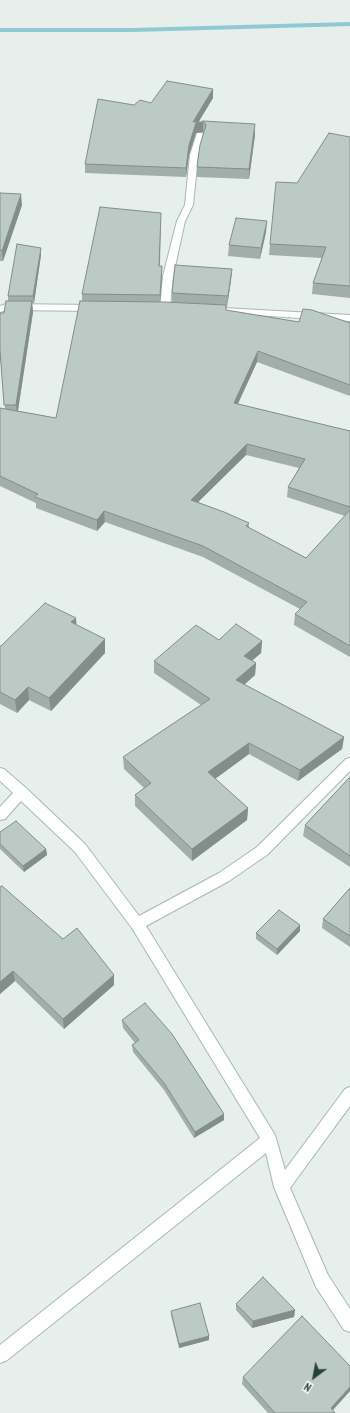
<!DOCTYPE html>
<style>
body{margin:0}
#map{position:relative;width:350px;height:1413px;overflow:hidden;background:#e6efeb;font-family:"PT Sans Narrow",sans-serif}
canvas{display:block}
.north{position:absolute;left:294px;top:1357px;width:40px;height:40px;-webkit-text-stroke:3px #f7fbf9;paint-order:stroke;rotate:212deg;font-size:11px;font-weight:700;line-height:16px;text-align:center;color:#24423a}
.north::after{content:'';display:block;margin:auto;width:14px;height:18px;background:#24423a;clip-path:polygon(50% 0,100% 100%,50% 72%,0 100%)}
</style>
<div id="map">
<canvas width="350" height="1413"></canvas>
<div class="north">N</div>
</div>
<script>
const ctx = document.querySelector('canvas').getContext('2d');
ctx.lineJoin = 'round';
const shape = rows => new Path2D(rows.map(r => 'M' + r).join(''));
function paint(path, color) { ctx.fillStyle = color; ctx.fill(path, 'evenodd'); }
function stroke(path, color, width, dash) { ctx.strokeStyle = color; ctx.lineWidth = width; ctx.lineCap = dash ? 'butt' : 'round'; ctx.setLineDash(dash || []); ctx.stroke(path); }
paint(shape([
 [350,22,350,26,133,32,0,32,0,28,133,28,350,22]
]), '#8ec9d4');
const street = shape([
 [197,133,203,133,204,135,198,155,193,205,185,221,173,276,170,308,165,311,160,308,163,276,177,221,185,205,190,155,197,133],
 [6,304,95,305,100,308,95,311,7,310,0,312,0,306,6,304],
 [223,308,350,315,350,321,220,313,218,311,223,308],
 [350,758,350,771,267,855,229,881,146,926,275,1135,285,1170,345,1089,350,1087,350,1106,290,1188,328,1275,350,1309,350,1332,344,1330,316,1287,274,1187,266,1153,6,1361,0,1363,0,1345,260,1138,132,928,75,852,21,801,5,819,0,820,0,807,13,793,0,781,0,768,4,769,26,788,85,844,139,916,219,873,257,847,346,759,350,758]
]);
stroke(street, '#a8b8b2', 2);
paint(street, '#fff');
paint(shape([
 [213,89,213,98,198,122,203,132,196,133,189,155,186,177,85,173,85,164,134,105,151,103],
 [203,121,255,135,249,179,197,177,197,167,203,132],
 [350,137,350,298,312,294,313,283,322,258,269,255,270,244,297,183],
 [0,193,22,205,3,261,0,261],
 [161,222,160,266,162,266,162,275,160,302,172,302,172,293,232,269,231,280,227,307,226,307,226,310,299,322,350,323,350,396,257,362,238,404,350,431,350,657,294,625,295,614,300,609,203,557,105,522,97,531,36,508,36,503,0,486,0,408,5,409,1,361,0,362,0,313,4,313,8,301,8,296,41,255,34,303,32,303,33,312,18,411,56,418,82,301,82,294],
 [246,455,299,468,288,487,287,497,345,516,306,558,249,528,249,523,198,502],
 [266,232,260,259,228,256,229,245],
 [76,618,76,625,105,653,51,711,29,700,17,713,0,704,0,646,1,646],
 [219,640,262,641,261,653,252,661,256,663,255,675,244,685,344,737,342,749,298,781,249,754,215,779,248,808,247,820,192,861,135,806,135,795,144,788,124,769,123,757,201,705,154,673,154,661],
 [350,777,350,867,303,836,305,825],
 [0,832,46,849,47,855,24,872,0,849],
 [0,887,63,939,114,975,114,985,64,1029,15,981,0,994],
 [350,888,350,947,322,928,323,919],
 [300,925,300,931,277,955,256,939,256,933],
 [122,1020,224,1114,224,1120,194,1138,164,1090,133,1052,132,1045,135,1043,123,1028],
 [236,1304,295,1310,294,1317,252,1328,236,1310],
 [171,1311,209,1336,209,1340,179,1348,171,1315],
 [350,1366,350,1391,333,1410,335,1413,268,1413,242,1384,243,1377]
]), '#a1aea9');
paint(shape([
 [213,89,213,98,198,123,203,122,203,132,196,133,189,155,186,177,186,168,189,145,193,122],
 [255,124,255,135,249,179,249,169],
 [21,194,22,205,3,261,2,251],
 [267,221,266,232,260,259,261,248],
 [41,248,41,255,34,303,33,296],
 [162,266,162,275,160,303,160,295],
 [232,269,231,280,227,307,228,296],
 [32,301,33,312,17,416,16,405],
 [258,351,257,362,233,414,234,403],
 [247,444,246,455,190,510,191,500],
 [104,511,105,522,97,531,97,520],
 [76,618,77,631,71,622],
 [105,639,105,653,51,711,49,698],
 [262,641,261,653,243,668,244,656],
 [256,663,255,675,236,692,236,680],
 [28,687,29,700,17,713,15,700],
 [344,737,342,749,298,781,300,770],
 [249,743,249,754,208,784,208,772],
 [248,808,247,820,192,861,192,849],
 [46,849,47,855,24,872,23,866],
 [300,925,300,931,277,955,277,949],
 [13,971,15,981,0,994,0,982],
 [114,975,114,985,64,1029,63,1019],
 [224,1114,224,1120,194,1138,195,1132],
 [295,1310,294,1317,252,1328,253,1321],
 [209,1336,209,1340,179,1348,179,1344],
 [350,1387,350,1391,330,1413,331,1408]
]), '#838d89');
const building = shape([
 [167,81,213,89,193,122,203,122,196,123,189,145,186,168,85,164,98,99,134,105,140,100,151,103,167,81],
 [203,121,255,124,249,169,197,167,200,145,206,125,203,121],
 [329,133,350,137,350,286,313,283,326,247,270,244,276,182,297,183,329,133],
 [0,193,21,194,2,251,0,250,0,193],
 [100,207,161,213,159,266,162,266,160,295,82,294,100,207],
 [236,218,267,221,261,248,229,245,236,218],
 [17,244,41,248,33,296,8,296,17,244],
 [175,265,232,269,228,296,172,293,175,265],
 [6,301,32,301,16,405,4,405,0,350,0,313,4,313,6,301],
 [80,301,165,302,226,305,226,310,299,322,303,309,312,310,350,323,350,385,258,351,234,403,350,431,350,507,288,487,305,459,247,444,191,500,224,512,249,523,246,526,306,558,350,510,350,646,295,614,307,602,203,546,104,511,97,520,35,497,38,494,0,476,0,408,56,418,80,301],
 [45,603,76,618,71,622,105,639,49,698,28,687,15,700,0,692,0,646,1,646,45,603],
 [236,624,262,641,244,656,256,663,236,680,344,737,300,770,249,743,208,772,248,808,192,849,135,795,151,783,123,757,210,699,154,661,196,625,219,640,236,624],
 [350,777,350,856,305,825,350,777],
 [16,821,46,849,23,866,0,844,0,832,16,821],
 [2,886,63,939,77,928,114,975,63,1019,13,971,0,982,0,887,2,886],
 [350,888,350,936,323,919,350,888],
 [279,910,300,925,277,949,256,933,279,910],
 [145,1003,172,1034,224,1114,195,1132,164,1083,132,1045,139,1040,122,1020,145,1003],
 [263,1277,295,1310,253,1321,236,1304,263,1277],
 [200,1303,209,1336,179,1344,171,1311,200,1303],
 [302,1316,350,1366,350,1387,331,1408,335,1413,275,1413,243,1377,302,1316]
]);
paint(building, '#bbcac4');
stroke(building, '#838d89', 1);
</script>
